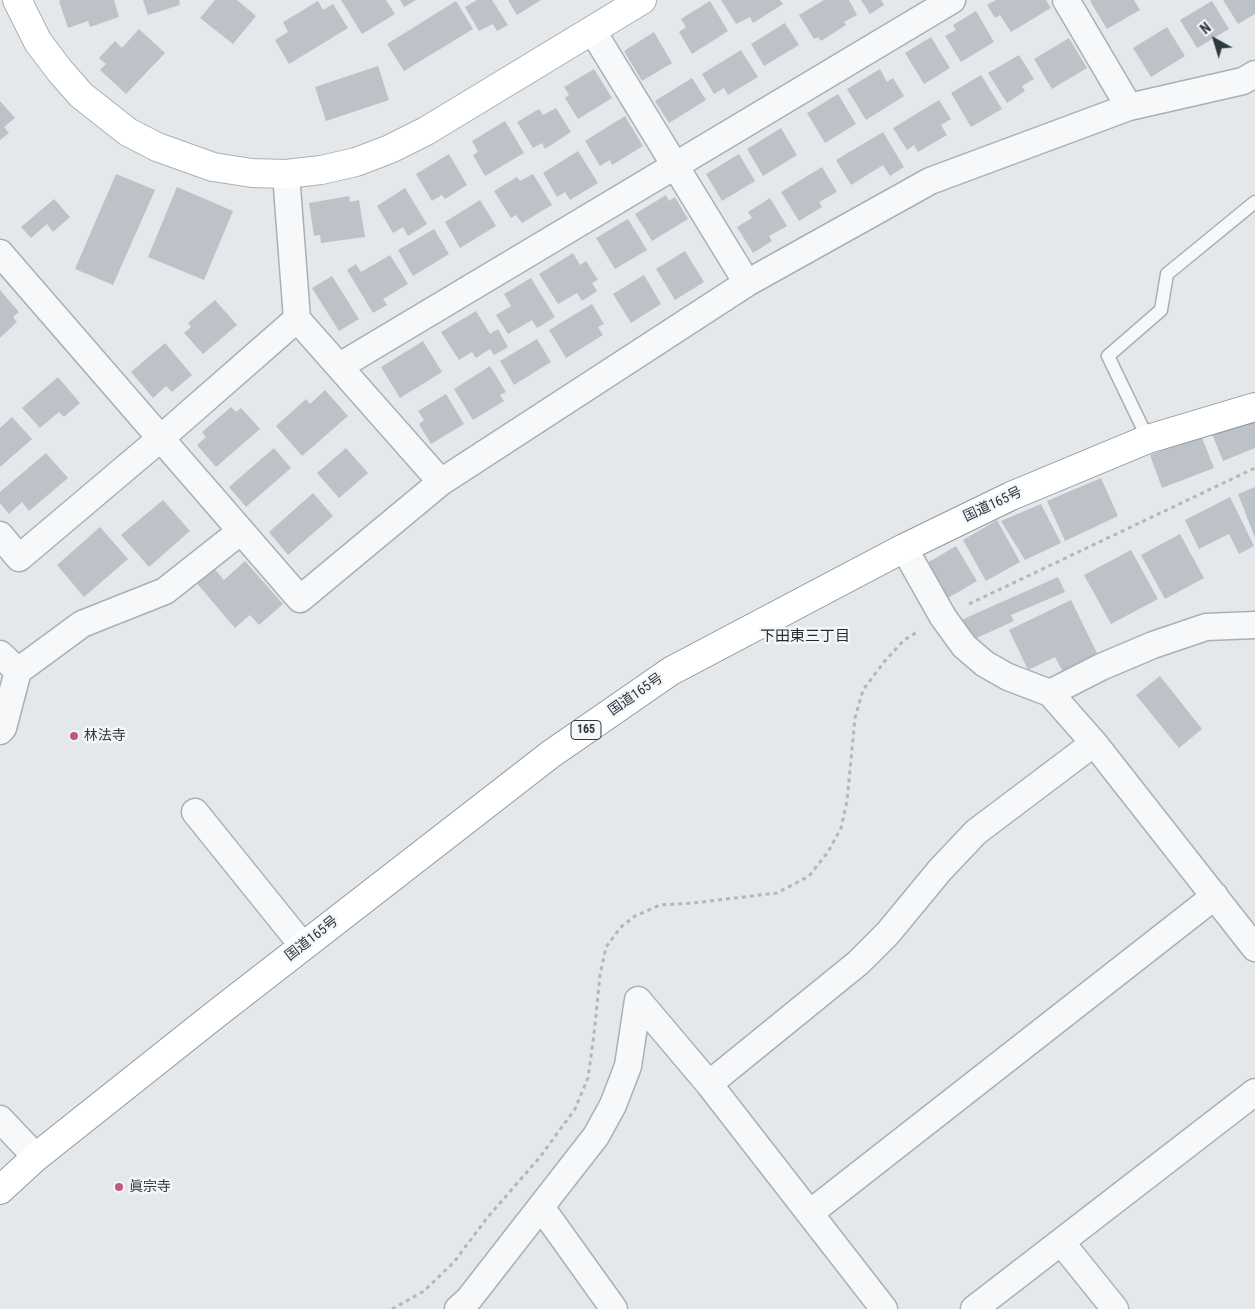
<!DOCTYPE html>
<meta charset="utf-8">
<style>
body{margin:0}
#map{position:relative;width:1255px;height:1309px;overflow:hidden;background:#e4e8ea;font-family:"Roboto Condensed",sans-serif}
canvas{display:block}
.north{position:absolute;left:1190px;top:15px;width:50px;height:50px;-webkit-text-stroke:4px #f4f6f8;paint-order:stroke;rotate:321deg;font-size:14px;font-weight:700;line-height:20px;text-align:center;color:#2d3841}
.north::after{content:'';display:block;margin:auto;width:18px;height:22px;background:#2d3841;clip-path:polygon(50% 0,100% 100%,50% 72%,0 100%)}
</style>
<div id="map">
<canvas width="1255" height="1309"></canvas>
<div class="north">N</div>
</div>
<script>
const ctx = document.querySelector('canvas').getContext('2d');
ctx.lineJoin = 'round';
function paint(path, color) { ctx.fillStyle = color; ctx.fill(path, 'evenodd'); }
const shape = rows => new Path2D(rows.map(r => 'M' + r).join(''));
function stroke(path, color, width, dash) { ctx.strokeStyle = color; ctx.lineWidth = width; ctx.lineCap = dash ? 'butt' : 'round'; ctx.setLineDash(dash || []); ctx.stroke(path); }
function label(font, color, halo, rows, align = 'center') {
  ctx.font = font + ' "Roboto Condensed","Noto Sans JP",sans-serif'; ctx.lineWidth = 5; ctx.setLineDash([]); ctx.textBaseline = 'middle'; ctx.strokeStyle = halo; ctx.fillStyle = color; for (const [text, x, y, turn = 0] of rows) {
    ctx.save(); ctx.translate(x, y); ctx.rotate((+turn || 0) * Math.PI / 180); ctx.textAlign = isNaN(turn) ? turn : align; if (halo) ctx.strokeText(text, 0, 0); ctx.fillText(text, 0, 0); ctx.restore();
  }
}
paint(shape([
 [61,0,114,0,119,17,90,27,88,21,68,28,59,1],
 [143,0,179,0,180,5,148,15],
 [215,0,237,0,256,16,233,44,200,18],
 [341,0,386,0,395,14,362,34],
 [400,0,416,0,404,7],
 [477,0,492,0,508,25,497,31,493,24,479,31,465,7],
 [508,0,541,0,517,15],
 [721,0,780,0,783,4,753,23,750,17,736,24],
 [824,0,849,0,857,15,844,22,846,25,821,41,818,37,814,39,799,15],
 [861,0,881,0,884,5,870,14],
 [996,0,1046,0,1051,8,1011,32,1000,15,995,18,987,5],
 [1092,0,1134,0,1140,10,1107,29,1090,1],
 [1223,0,1255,0,1255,14,1238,24],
 [318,1,323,10,333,4,348,28,289,64,275,40,288,32,283,22],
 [456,1,473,29,404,71,387,44],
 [710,1,728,31,692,54,679,32,686,27,681,19],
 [1212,1,1229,29,1197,48,1180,20],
 [976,11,994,42,961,62,945,36,956,30,953,25],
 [785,23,799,45,764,66,751,44],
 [1167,27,1185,56,1151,77,1133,48],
 [139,29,165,53,126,94,100,70,106,64,99,58,115,41,122,48],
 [654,32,672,63,642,81,624,51],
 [931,37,950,68,924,84,905,53],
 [1069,38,1087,68,1052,89,1034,59],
 [741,50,758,77,728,95,724,88,714,94,702,74],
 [1019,55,1034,79,1022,86,1025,91,1007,103,988,73],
 [378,66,389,100,326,121,315,87],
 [594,69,612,98,578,119,565,98,569,95,564,87],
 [880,69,887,82,893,78,904,96,866,120,847,89],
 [981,75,1002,109,971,127,951,93],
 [692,78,706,100,669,123,655,101],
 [838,94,856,124,825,143,807,113],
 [939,100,951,119,941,125,947,135,918,152,914,145,907,150,893,128],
 [0,101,15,118,4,127,9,133,0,140],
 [556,108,571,132,545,149,542,143,533,148,517,122,539,109,543,115],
 [625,116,643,146,612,165,610,160,600,166,585,141],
 [505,121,524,153,485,176,473,155,478,152,472,141],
 [781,128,797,155,763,176,747,149],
 [883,132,904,167,890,176,883,165,851,185,836,160],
 [578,151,598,183,570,200,565,192,557,197,543,173],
 [449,154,467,185,445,199,442,195,432,201,416,174],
 [739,154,755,181,722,201,706,174],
 [822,167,837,192,819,202,822,207,799,221,781,192],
 [116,174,155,190,113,285,75,269],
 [533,174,552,205,522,223,516,215,511,218,494,191,517,177,520,181],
 [177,187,233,211,204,280,148,257],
 [405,188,427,224,408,236,403,227,393,233,377,206],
 [666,195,669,201,675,197,688,219,652,241,635,214],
 [349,196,350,202,359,200,365,237,321,243,320,235,314,236,309,203],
 [770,198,787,226,769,236,772,241,753,253,737,227,752,218,748,212],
 [54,199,70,217,53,232,47,224,31,238,21,227],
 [480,200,496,226,460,248,445,222],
 [628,219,647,250,615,269,596,238],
 [434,229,449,254,413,276,398,250],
 [685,251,704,282,675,300,656,269],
 [573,253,580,265,586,261,598,280,592,283,597,291,582,301,577,293,558,304,539,274],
 [390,255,408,284,383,299,387,305,373,313,347,270,356,264,361,272],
 [644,275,661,304,631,323,613,294],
 [332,276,359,319,339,331,312,288],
 [531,278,555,317,537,328,532,320,508,334,496,315,511,306,504,294],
 [0,290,19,312,13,317,17,322,0,338],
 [215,300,237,325,203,354,184,333,191,327,188,323],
 [592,304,604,324,598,327,603,335,566,358,549,330],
 [476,311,490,334,498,329,508,347,494,355,490,349,476,358,472,352,459,360,441,332],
 [537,339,551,362,514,385,500,361],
 [423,341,442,372,400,398,381,367],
 [165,343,192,375,172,392,166,386,153,398,131,372],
 [490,366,506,392,500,395,504,401,473,420,454,389],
 [58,377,80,403,64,417,59,412,40,428,22,408],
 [325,390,348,416,302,456,276,426,306,399,310,404],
 [446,394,464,424,431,444,419,424,424,420,418,411],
 [231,407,236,412,241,408,260,429,216,467,197,445,206,437,202,432],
 [12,417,32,439,0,467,0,428],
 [1255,420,1255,448,1223,461,1212,434],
 [1201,435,1214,468,1162,488,1150,455],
 [274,448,291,468,246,507,229,487],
 [346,448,368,473,339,498,317,473],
 [46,453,68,478,29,511,22,502,9,514,0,503,0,492],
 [1101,478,1118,516,1065,541,1047,501],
 [1255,487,1255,538,1238,494],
 [313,493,333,516,288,555,269,532],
 [1230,497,1254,546,1239,554,1229,534,1199,549,1185,520],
 [163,500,190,531,149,567,121,535],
 [1041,504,1061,543,1025,560,1001,521],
 [997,520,1020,562,986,581,963,540],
 [100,527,128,559,84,597,57,565],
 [1180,534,1204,578,1165,599,1141,555],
 [956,546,977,581,943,601,922,566],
 [1131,550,1158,599,1111,624,1084,575],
 [245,561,283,604,259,625,250,615,235,628,195,581,212,566,224,580],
 [1058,577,1065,592,1011,615,1014,621,968,642,959,621],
 [1071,600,1098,655,1063,672,1055,657,1028,670,1009,630],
 [1160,676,1202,729,1179,748,1136,695]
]), '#bcc2c7');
const lane = shape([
 [1148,439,1108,356,1161,310,1167,274,1255,202]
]);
const street = shape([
 [1066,0,1129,107],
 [592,30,747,283],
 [0,253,300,599,441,482,747,283,930,181,1129,107,1243,81,1255,74],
 [297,319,441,482],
 [340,366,952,0],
 [0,535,19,558,161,438,297,319,286,174],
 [904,548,943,617,964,646,985,664,1008,677,1050,693,1094,743,1255,948],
 [0,654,18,671],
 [1050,693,1101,667,1153,645,1206,627,1255,625],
 [0,731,3,728,18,671,82,624,165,591,241,531],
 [195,812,303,946],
 [709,1084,858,963,888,933,940,870,976,832,1094,743],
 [0,1119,36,1157],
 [541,1207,614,1309],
 [810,1213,1215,896],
 [1061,1242,1115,1309],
 [458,1309,469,1299,596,1136,613,1105,628,1066,638,1000,709,1084,884,1309],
 [974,1309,1255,1092]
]);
const secondary = shape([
 [17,0,38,42,60,71,81,95,128,132,157,147,213,167,252,173,286,174,321,170,356,162,390,149,426,131,642,0]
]);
const highway = shape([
 [0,1190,36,1157,216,1014,551,754,671,671,904,548,1011,496,1148,439,1255,407]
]);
stroke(lane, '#a9b0b4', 15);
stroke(street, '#a9b0b4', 29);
stroke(secondary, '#a9b0b4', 30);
stroke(highway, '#8d989f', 30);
stroke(shape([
 [969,604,1255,468],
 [392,1309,424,1291,454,1262,487,1218,540,1157,575,1109,588,1078,594,1034,600,975,606,947,621,927,635,916,660,905,693,903,777,893,809,876,828,852,841,828,847,801,855,718,863,690,884,662,904,640,919,631]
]), '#b2b7ba', 3, [4, 4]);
stroke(lane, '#f6f8f9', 12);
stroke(street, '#f6f8f9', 26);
stroke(secondary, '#fff', 28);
stroke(highway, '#fff', 28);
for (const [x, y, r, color] of [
 [74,736,5,"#c0587c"],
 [119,1187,5,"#c0587c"]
]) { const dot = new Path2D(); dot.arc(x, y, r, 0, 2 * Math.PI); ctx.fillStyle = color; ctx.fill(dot); stroke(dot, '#f4f6f8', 2); }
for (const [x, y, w] of [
 [586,730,30]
]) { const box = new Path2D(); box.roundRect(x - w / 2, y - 9.5, w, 19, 4); ctx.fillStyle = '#f4f6f8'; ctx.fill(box); stroke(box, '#2d3841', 1); }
label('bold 12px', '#2d3841', null, [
 ["165",586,730]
]);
label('14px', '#2d3841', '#f4f6f8', [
 ["国道165号",993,505,-25],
 ["国道165号",636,695,-35],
 ["国道165号",312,939,-38]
]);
label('14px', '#2d3841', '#f4f6f8', [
 ["林法寺",84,736],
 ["眞宗寺",129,1187]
], 'left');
label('15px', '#1f2932', '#f4f6f8', [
 ["下田東三丁目",805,637]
]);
</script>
